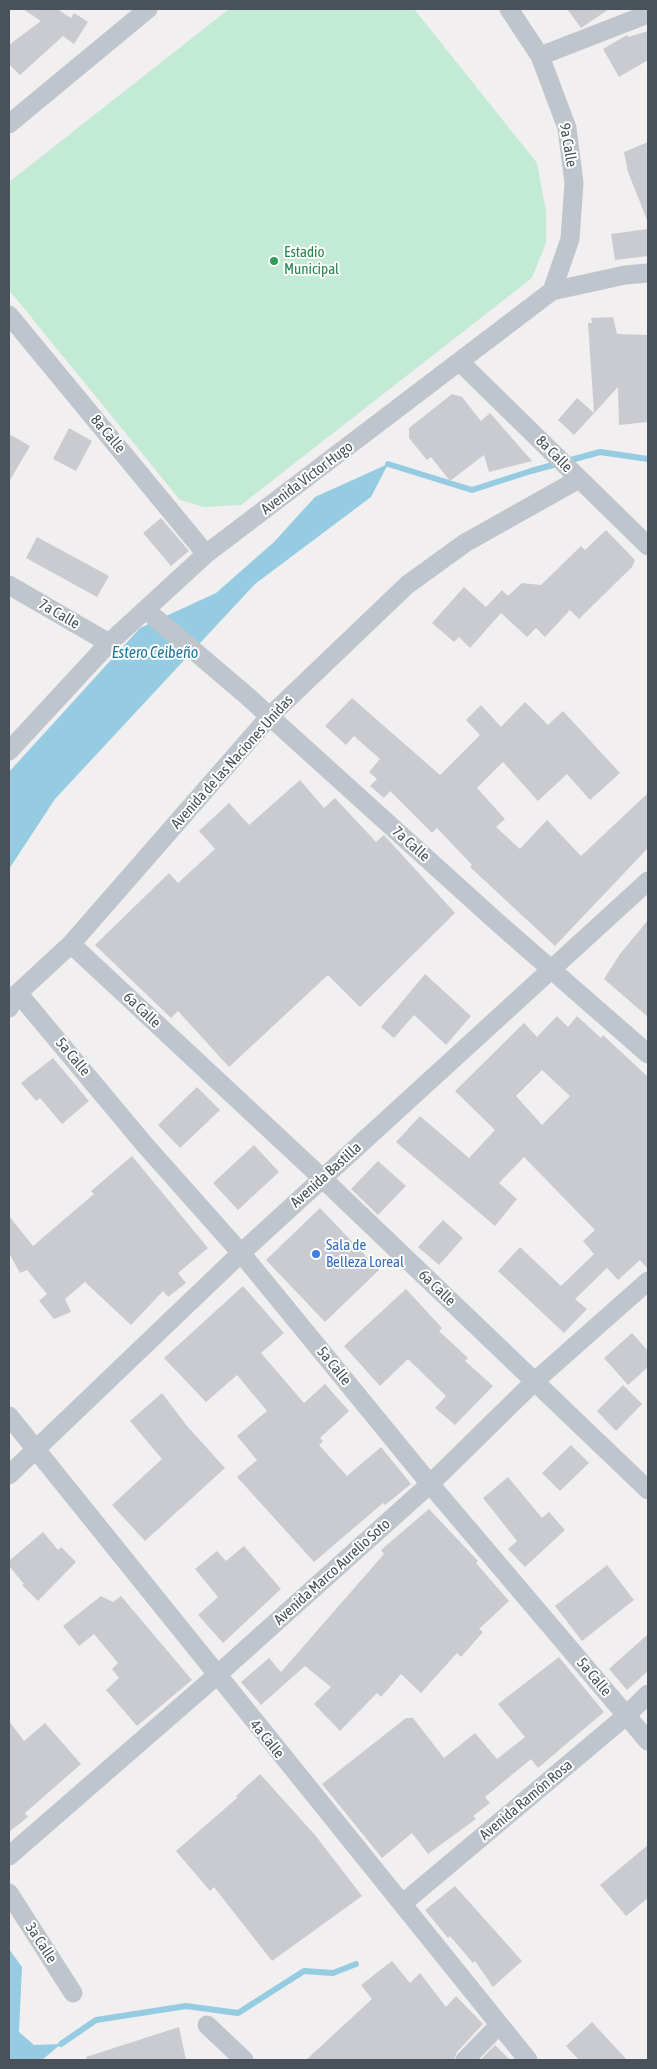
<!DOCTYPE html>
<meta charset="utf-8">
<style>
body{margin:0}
#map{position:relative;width:657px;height:2069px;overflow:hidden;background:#f1efef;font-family:"Asap Condensed",sans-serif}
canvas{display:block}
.frame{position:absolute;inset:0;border:10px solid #49515a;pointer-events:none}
</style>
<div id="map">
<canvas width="657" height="2069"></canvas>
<div class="frame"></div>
</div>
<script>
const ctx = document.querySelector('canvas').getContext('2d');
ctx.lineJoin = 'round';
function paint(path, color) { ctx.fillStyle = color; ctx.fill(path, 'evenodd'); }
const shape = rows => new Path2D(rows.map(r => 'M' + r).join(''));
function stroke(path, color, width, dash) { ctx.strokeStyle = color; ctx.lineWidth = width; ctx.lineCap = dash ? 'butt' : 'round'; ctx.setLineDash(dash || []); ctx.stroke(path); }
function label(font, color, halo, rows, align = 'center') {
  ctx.font = font + ' "Asap Condensed",sans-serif'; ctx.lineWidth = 4; ctx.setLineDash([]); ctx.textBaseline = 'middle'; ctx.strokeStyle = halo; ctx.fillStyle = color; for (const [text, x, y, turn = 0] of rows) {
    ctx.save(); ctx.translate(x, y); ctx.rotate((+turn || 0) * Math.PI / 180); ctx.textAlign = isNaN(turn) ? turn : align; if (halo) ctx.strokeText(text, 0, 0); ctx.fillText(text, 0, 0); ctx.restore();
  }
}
paint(shape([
 [229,9,414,9,537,163,546,212,546,243,532,278,241,505,204,507,180,500,9,290,9,182]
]), '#c3ead5');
paint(shape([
 [388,464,371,497,255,584,55,799,9,869,9,772,140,628,216,593,274,542,315,497],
 [9,1949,22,1967,19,2032,34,2045,61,2044,42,2060,9,2060]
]), '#95cce2');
stroke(shape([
 [388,464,472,490,531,471,600,452,648,459],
 [61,2044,96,2020,186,2006,238,2013,304,1971,333,1973,356,1964]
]), '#95cce2', 6);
paint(shape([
 [23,9,57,9,71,18,74,13,88,22,74,44,63,36,20,75,9,64,9,45,41,21],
 [567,9,609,9,581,28],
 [648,31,648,60,619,77,603,49,627,35,628,37],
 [648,142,648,220,647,220,628,172,624,152],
 [648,229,648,256,615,260,611,234],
 [613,317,617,334,648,335,648,422,619,425,618,387,574,435,558,420,577,398,594,413,588,323,592,323,591,318],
 [452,394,462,397,481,421,490,413,532,461,489,472,484,455,450,481,431,457,427,460,409,438,409,428],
 [69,428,92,441,76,471,53,459],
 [9,434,30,446,9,482],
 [161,518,189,551,171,566,143,533],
 [606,530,635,560,632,567,579,619,570,610,545,637,536,628,527,637,501,613,470,648,459,637,454,642,432,623,464,587,486,607,502,590,508,596,522,583,541,585,581,546,585,550],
 [37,537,109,576,97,597,26,558],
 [352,698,440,775,480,735,466,720,481,705,501,727,525,702,548,725,563,711,620,773,590,800,567,774,538,801,503,762,477,788,505,819,496,827,520,849,547,820,581,856,648,793,648,848,555,946,470,867,472,865,437,828,432,833,390,791,384,798,370,786,377,779,369,772,380,759,354,736,346,745,325,726],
 [300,780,324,808,335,798,376,842,384,835,455,913,360,1007,328,975,229,1067,178,1011,171,1018,95,945,169,873,178,883,215,849,199,831,229,803,249,825],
 [648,920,648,1017,604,979,620,954],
 [425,974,471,1016,446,1045,414,1015,394,1038,381,1027],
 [557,1016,568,1027,577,1016,601,1038,603,1035,648,1077,648,1269,640,1260,618,1280,607,1268,575,1299,587,1309,564,1333,498,1271,520,1247,561,1286,594,1254,583,1241,595,1230,524,1157,499,1183,517,1199,495,1226,396,1142,420,1116,469,1158,495,1130,455,1091,524,1023,537,1037],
 [542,1070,570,1096,542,1125,516,1096],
 [53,1058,89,1101,62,1124,40,1098,36,1101,21,1083],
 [197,1087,220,1110,180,1148,158,1125],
 [254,1145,279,1172,238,1210,213,1183],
 [132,1156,208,1248,178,1273,186,1283,168,1297,163,1291,131,1325,85,1282,65,1299,71,1312,54,1319,39,1301,47,1294,27,1270,20,1273,9,1253,9,1216,33,1246,94,1194,91,1191],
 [378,1161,406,1186,378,1215,351,1189],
 [320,1208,379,1270,325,1322,266,1260],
 [443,1220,463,1238,439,1265,418,1247],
 [243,1286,284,1333,261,1353,304,1403,325,1384,349,1411,320,1438,323,1441,319,1445,347,1476,381,1447,411,1484,385,1505,383,1503,314,1562,237,1477,257,1460,237,1436,267,1411,237,1375,206,1402,164,1358],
 [406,1289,442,1328,439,1331,468,1358,465,1361,493,1386,455,1425,435,1408,446,1396,408,1359,380,1386,344,1346],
 [632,1333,648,1351,648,1367,628,1385,604,1358],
 [623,1385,642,1404,616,1431,597,1411],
 [162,1393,187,1426,225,1468,145,1541,112,1505,162,1459,130,1421],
 [571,1445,589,1463,560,1491,542,1473],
 [508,1477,542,1518,549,1512,565,1530,525,1567,508,1549,517,1541,483,1498],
 [429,1509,478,1561,476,1563,509,1601,479,1629,483,1632,461,1657,457,1653,421,1693,401,1674,381,1697,377,1693,340,1731,314,1704,331,1687,305,1666,261,1705,241,1682,269,1658,281,1672,384,1554,381,1550],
 [43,1532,58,1550,61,1547,76,1562,38,1601,22,1585,24,1584,9,1566,9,1561],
 [244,1546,281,1589,223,1643,198,1615,218,1597,195,1569,217,1551,226,1561],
 [607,1565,634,1600,582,1641,555,1606],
 [101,1596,113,1602,121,1596,192,1680,137,1726,106,1690,119,1678,112,1669,118,1663,94,1634,79,1646,63,1626],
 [648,1634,648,1671,627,1690,609,1669],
 [559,1657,604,1712,538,1768,531,1759,485,1797,490,1803,473,1816,476,1819,428,1854,412,1833,382,1858,322,1784,406,1718,413,1718,444,1758,475,1733,497,1759,525,1737,498,1704],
 [9,1721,24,1741,45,1723,81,1764,25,1813,28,1817,9,1832],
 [260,1774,315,1835,362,1896,272,1961,214,1887,210,1891,176,1851,237,1798,236,1796],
 [648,1845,648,1898,626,1916,600,1885],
 [455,1886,522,1961,493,1987,475,1961,473,1963,450,1936,448,1938,425,1910],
 [392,1961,410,1983,420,1973,446,2007,456,1996,483,2024,457,2052,454,2060,306,2060,372,1999,361,1985],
 [592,2022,627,2060,579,2060,566,2046],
 [179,2027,186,2060,87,2060,86,2057],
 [495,2045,510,2060,480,2060]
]), '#cacbd1');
stroke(shape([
 [509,9,540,56,567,128,574,183,570,239,552,291],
 [540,56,648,14],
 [9,124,148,9],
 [9,315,206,554],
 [460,362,648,546],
 [9,585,109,643],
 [146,610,246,695,497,922,648,1054],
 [9,751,109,643,206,554,552,291,625,275,648,273],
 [71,944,322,1178,648,1490],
 [18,993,145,1145,241,1253,430,1484,648,1741],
 [9,1008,18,993,71,944,270,716,407,585,465,543,579,479],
 [9,1416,528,2060],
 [9,1475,241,1253,648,881],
 [9,1856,216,1676,430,1484,534,1382,648,1281],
 [9,1893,73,1993],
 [402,1904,627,1715,648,1694],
 [207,2025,244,2060],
 [465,2060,499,2025]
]), '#bfc5cc', 19);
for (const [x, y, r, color] of [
 [274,261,5,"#2e9e5b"],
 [316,1254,5,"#3f7fe0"]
]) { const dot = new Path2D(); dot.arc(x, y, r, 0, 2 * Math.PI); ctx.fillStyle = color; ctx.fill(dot); stroke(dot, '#fff', 2); }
label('15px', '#49515a', '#fff', [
 ["9a Calle",568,145,80],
 ["8a Calle",108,434,50],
 ["8a Calle",554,454,45],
 ["Avenida Víctor Hugo",307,478,-37],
 ["7a Calle",59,614,30],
 ["Avenida de las Naciones Unidas",232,762,-48],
 ["7a Calle",411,844,42],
 ["6a Calle",142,1010,43],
 ["5a Calle",73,1057,50],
 ["Avenida Bastilla",326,1175,-42],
 ["6a Calle",437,1288,44],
 ["5a Calle",334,1366,51],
 ["Avenida Marco Aurelio Soto",332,1572,-42],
 ["5a Calle",594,1677,50],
 ["4a Calle",267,1739,51],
 ["Avenida Ramón Rosa",526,1800,-40],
 ["3a Calle",41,1943,57]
]);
label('15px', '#27864d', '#fff', [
 ["Estadio",284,252],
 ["Municipal",284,269]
], 'left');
label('15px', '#366cbe', '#fff', [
 ["Sala de",326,1245],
 ["Belleza Loreal",326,1262]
], 'left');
label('italic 16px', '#1d769a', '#fff', [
 ["Estero Ceibeño",155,653]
]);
</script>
